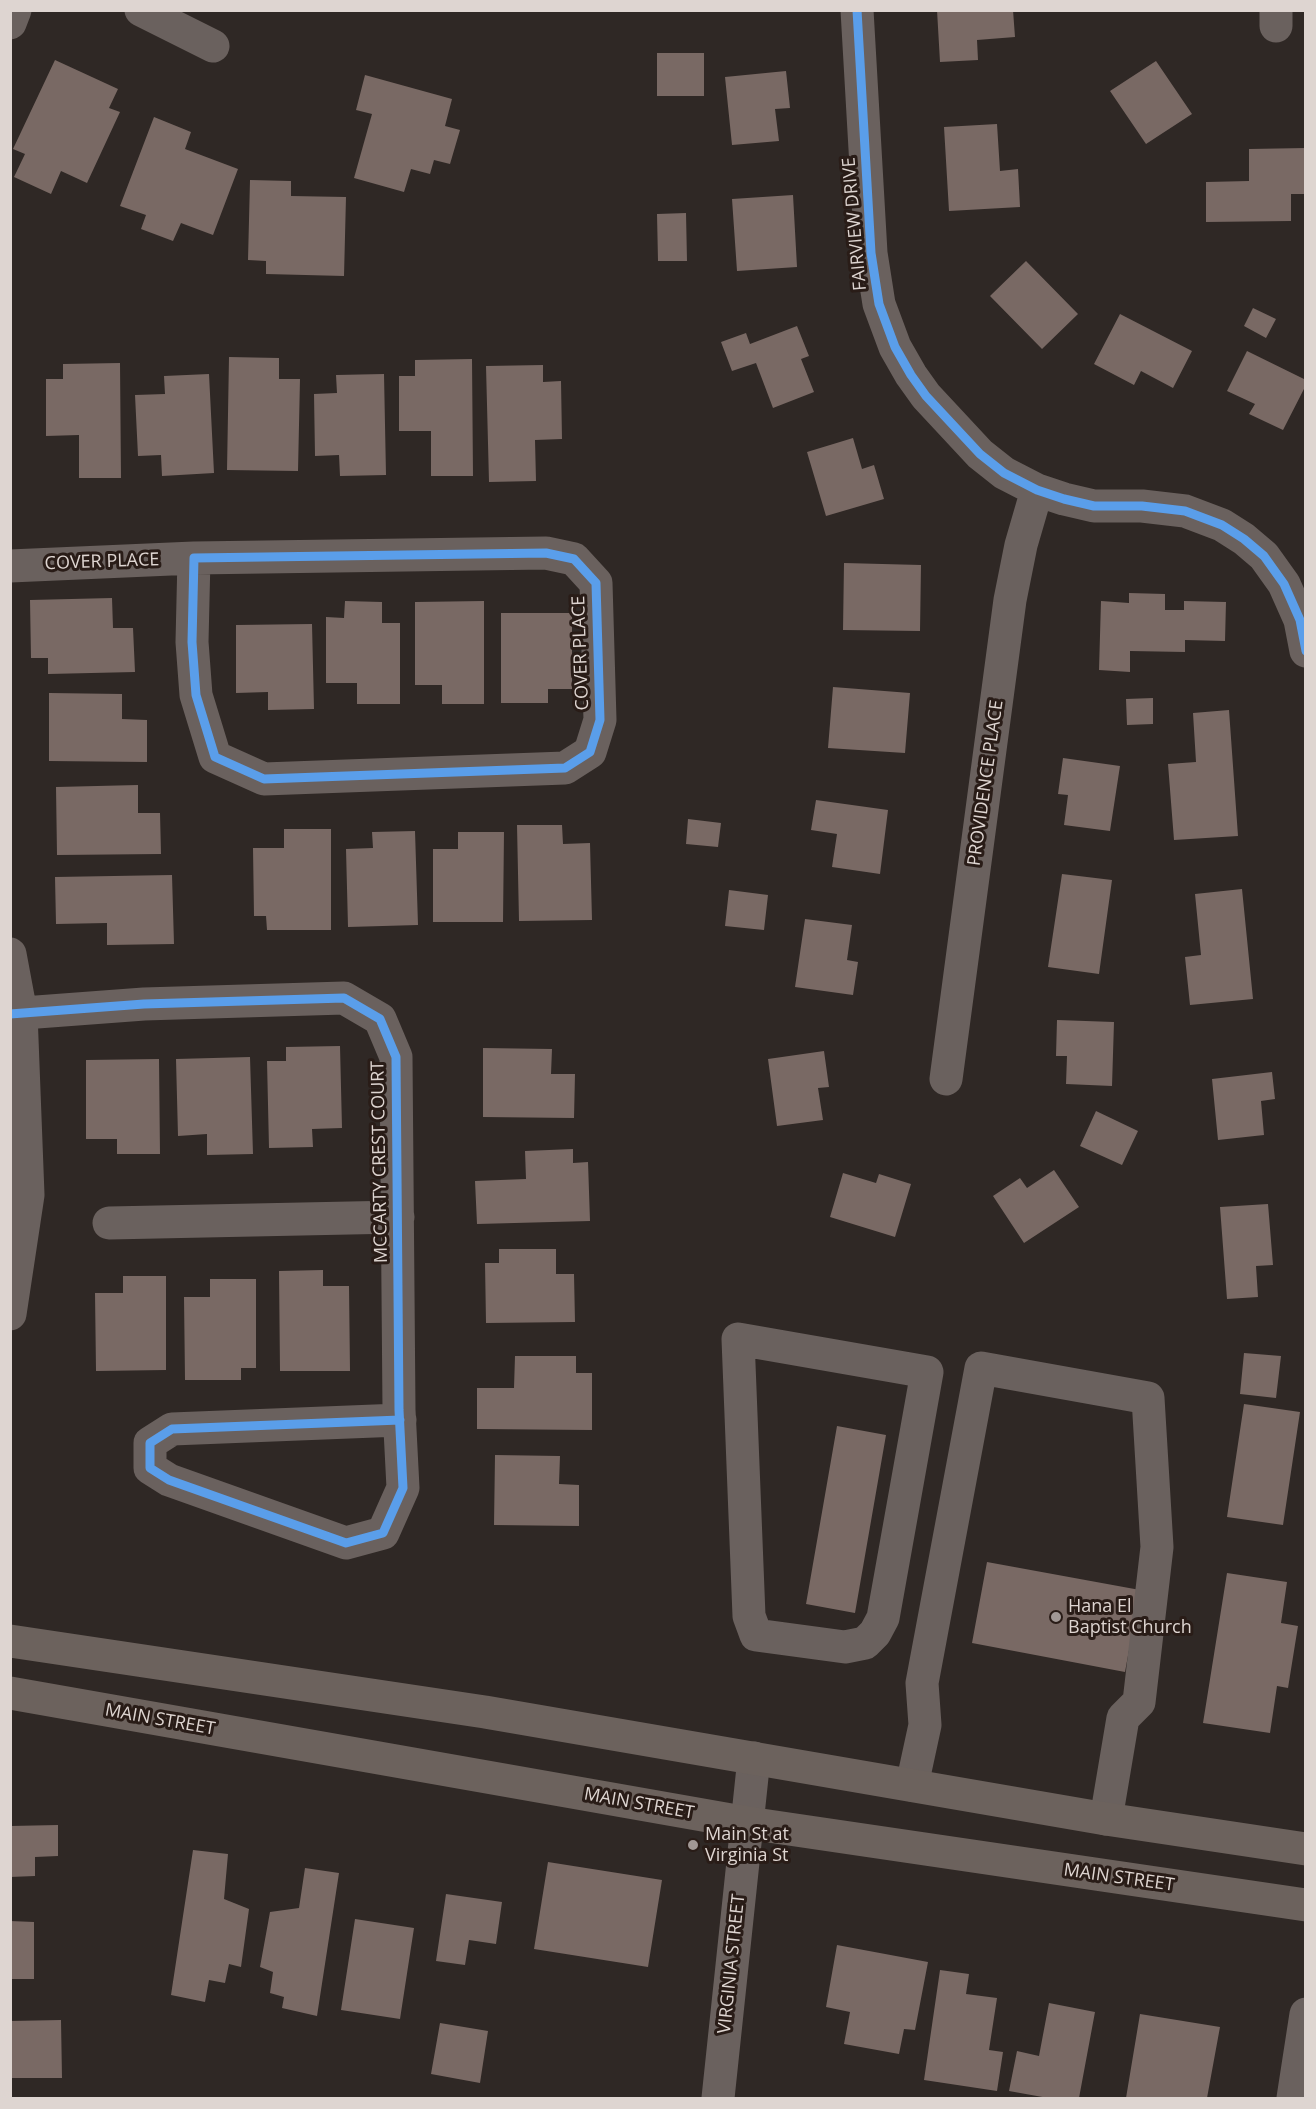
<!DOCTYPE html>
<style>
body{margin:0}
#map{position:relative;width:1316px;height:2109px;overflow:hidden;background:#2f2825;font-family:"Open Sans",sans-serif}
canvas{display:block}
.frame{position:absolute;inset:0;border:12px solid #ded5d1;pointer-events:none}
</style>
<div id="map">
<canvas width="1316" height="2109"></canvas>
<div class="frame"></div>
</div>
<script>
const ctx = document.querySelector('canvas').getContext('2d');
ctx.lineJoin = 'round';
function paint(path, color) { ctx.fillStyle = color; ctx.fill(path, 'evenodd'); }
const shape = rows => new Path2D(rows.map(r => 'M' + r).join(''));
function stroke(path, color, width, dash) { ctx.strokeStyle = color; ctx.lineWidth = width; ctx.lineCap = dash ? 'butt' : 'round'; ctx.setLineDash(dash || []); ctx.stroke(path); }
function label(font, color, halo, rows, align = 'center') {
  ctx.font = font + ' "Open Sans",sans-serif'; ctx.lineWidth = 6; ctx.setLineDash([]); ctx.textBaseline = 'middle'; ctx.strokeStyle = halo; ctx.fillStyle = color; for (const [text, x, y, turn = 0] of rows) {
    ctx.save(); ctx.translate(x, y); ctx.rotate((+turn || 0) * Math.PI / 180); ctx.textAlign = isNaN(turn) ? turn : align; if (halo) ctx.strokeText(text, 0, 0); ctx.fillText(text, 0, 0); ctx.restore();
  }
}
paint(shape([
 [937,10,1013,10,1015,37,977,40,978,60,940,62],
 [657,53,704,53,704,96,657,96],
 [55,60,118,89,109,108,120,112,87,183,61,171,51,194,14,177,25,154,13,149],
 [1156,61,1192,114,1146,144,1110,91],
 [786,71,790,108,775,109,779,141,732,145,725,77],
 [365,75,452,99,445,126,460,130,450,164,434,160,430,174,411,169,404,192,354,178,372,114,356,110],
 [154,117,191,132,185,149,238,169,213,235,181,223,173,241,141,229,146,215,120,206],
 [997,124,1000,171,1018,169,1020,207,949,211,944,127],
 [1306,148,1306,194,1291,194,1291,221,1206,222,1206,182,1249,181,1249,149],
 [250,180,291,181,291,196,346,197,344,276,266,274,266,261,248,260],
 [793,195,797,267,737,271,732,199],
 [686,213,687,261,658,261,657,214],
 [1026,261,1078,314,1042,349,990,296],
 [1253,308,1276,319,1266,338,1244,326],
 [1120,314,1192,351,1173,388,1141,371,1134,385,1094,364],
 [797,326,809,356,801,359,814,392,773,408,756,363,732,371,721,342,746,333,750,344],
 [1247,351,1306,380,1306,385,1283,430,1249,414,1255,404,1227,391],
 [229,357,279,358,279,379,300,379,298,471,227,470],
 [472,359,473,476,431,476,431,431,399,431,399,376,415,376,415,360],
 [120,363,121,478,79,478,79,435,46,436,46,379,63,379,63,364],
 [543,365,543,382,561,381,562,439,535,440,536,481,489,482,486,366],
 [209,374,214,473,162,476,161,455,138,456,135,395,165,394,164,376],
 [384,374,386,475,340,476,339,455,315,456,314,394,337,393,336,375],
 [853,438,862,469,874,465,884,499,826,516,807,452],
 [844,563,921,565,920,631,843,630],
 [1129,593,1165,594,1165,610,1184,610,1184,601,1226,602,1225,641,1185,640,1185,652,1130,651,1130,672,1099,670,1101,601,1129,603],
 [112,598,113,628,133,628,135,672,48,674,48,658,31,658,30,600],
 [345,601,382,602,382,623,400,623,400,704,357,704,357,683,326,683,326,617,344,618],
 [484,601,484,704,442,704,442,685,415,685,415,602],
 [501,613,572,613,572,689,548,689,548,703,501,703],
 [312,624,314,709,268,710,268,692,236,693,236,625],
 [833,687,910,693,905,753,828,748],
 [49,693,122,694,122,719,147,720,147,762,49,761],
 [1153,698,1153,724,1127,725,1126,699],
 [1229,710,1238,836,1174,840,1168,764,1196,762,1193,713],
 [1063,758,1120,766,1110,831,1064,825,1068,795,1058,794],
 [138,785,138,813,160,813,161,854,57,855,56,787],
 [816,800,888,810,880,874,832,867,837,834,811,830],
 [688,819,721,823,718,847,686,844],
 [517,825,562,825,563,844,590,843,592,920,519,921],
 [284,829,331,829,331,930,267,930,266,916,254,916,253,848,284,848],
 [415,831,418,925,348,927,346,849,373,848,372,832],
 [458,832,504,832,503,922,433,922,433,849,458,849],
 [1062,874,1112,880,1099,974,1048,967],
 [172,875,174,944,107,945,107,923,56,924,55,877],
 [1242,889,1253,999,1190,1005,1185,957,1201,955,1195,894],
 [729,890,768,895,764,930,725,926],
 [805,919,852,925,847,960,858,962,853,995,795,987],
 [1057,1020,1114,1022,1112,1086,1066,1084,1067,1056,1056,1056],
 [340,1046,342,1128,312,1129,313,1147,269,1148,267,1061,286,1061,286,1047],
 [483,1048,552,1049,551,1074,575,1074,574,1118,483,1117],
 [824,1051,829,1087,818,1088,823,1120,777,1126,768,1059],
 [250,1057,253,1154,207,1155,207,1134,178,1136,176,1059],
 [159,1059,160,1154,117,1154,117,1139,86,1139,86,1060],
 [1272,1072,1275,1099,1261,1101,1264,1135,1218,1140,1212,1079],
 [1096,1111,1138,1131,1122,1165,1080,1146],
 [573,1149,573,1163,588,1162,590,1221,477,1224,475,1181,526,1179,525,1151],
 [1054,1170,1079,1207,1024,1243,993,1196,1020,1178,1027,1188],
 [843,1173,876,1183,879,1174,911,1184,895,1237,830,1217],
 [1268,1204,1273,1265,1256,1266,1258,1297,1227,1299,1220,1207],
 [499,1249,556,1249,556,1274,574,1274,575,1322,486,1323,485,1263,499,1263],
 [323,1270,323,1286,349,1286,350,1371,280,1371,279,1271],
 [123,1276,166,1276,166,1370,96,1371,95,1293,123,1293],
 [210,1279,256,1279,256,1368,241,1368,241,1380,185,1380,184,1297,210,1297],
 [1244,1353,1281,1356,1276,1398,1240,1394],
 [515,1356,576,1356,576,1373,592,1373,592,1430,477,1429,477,1388,514,1388],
 [1244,1404,1300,1412,1283,1525,1227,1517],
 [837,1426,886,1435,855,1613,806,1604],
 [495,1455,560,1456,559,1484,579,1485,579,1526,494,1525],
 [987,1562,1140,1590,1125,1672,972,1643],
 [1227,1573,1287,1582,1281,1623,1298,1626,1288,1688,1277,1686,1270,1733,1203,1723],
 [58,1825,58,1856,35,1857,35,1876,10,1877,10,1826],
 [193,1850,228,1854,224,1899,249,1909,241,1967,229,1964,225,1983,209,1980,205,2002,171,1995],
 [548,1862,662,1880,648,1967,534,1949],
 [305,1868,339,1873,317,2016,282,2008,284,1997,270,1993,273,1972,260,1967,270,1912,299,1908],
 [446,1894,502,1902,496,1944,469,1940,465,1965,436,1961],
 [355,1919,414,1928,400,2019,341,2010],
 [10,1921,34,1922,34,1979,10,1979],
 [837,1945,928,1962,915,2030,904,2029,899,2054,844,2044,850,2012,826,2007],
 [940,1970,969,1974,966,1994,997,1998,989,2050,1003,2052,997,2091,924,2080],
 [1049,2003,1095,2012,1079,2098,1048,2098,1009,2091,1017,2051,1039,2056],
 [1140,2014,1220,2027,1207,2098,1126,2098],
 [61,2020,62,2078,10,2078,10,2021],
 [440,2023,488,2031,480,2083,431,2074]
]), '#796964');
stroke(shape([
 [141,10,213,46],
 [857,10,871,253,879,304,895,347,911,375,926,396,980,454,1004,473,1037,490,1064,499,1094,506,1142,506,1185,511,1222,525,1244,539,1264,556,1284,584,1300,620,1306,651],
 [1276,10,1276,26],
 [10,23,15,10],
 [546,553,574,559,596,583,600,720,590,752,565,768,264,779,215,757,196,695,192,642,194,558,546,553],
 [10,566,194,558],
 [10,954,21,1013,28,1195,10,1314],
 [10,1014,144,1004,344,998,380,1019,396,1057,399,1410,403,1488,383,1533,346,1543,169,1480,150,1468,150,1443,172,1429,400,1420],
 [946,1079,1010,600,1021,545,1037,490],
 [109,1223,398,1217],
 [738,1339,927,1372,883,1618,875,1633,865,1643,845,1647,756,1635,749,1616,738,1339],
 [912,1785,925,1725,922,1683,981,1368,1148,1398,1157,1547,1139,1702,1123,1718,1106,1819],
 [718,2098,754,1758],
 [1293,2098,1306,2014]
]), '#6a615e', 33);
stroke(shape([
 [10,1641,485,1712,1106,1819,1306,1849],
 [10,1693,748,1823,1306,1905]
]), '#6c625d', 33);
stroke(shape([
 [857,10,871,253,879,304,895,347,911,375,926,396,980,454,1004,473,1037,490,1064,499,1094,506,1142,506,1185,511,1222,525,1244,539,1264,556,1284,584,1300,620,1306,651],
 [546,553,574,559,596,583,600,720,590,752,565,768,264,779,215,757,196,695,192,642,194,558,546,553],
 [10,1014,144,1004,344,998,380,1019,396,1057,399,1410,403,1488,383,1533,346,1543,169,1480,150,1468,150,1443,172,1429,400,1420]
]), '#5a9eea', 9);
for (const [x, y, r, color] of [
 [1056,1617,6,"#a19895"],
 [693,1845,6,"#a19895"]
]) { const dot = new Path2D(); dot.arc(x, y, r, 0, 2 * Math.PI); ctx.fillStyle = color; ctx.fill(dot); stroke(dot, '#291c17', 2); }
label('18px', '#ded5d1', '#291c17', [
 ["FAIRVIEW DRIVE",855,224,-95],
 ["COVER PLACE",102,562,-2],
 ["COVER PLACE",581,653,-92],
 ["PROVIDENCE PLACE",986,783,-82],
 ["MCCARTY CREST COURT",380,1162,-91],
 ["MAIN STREET",160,1720,10],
 ["MAIN STREET",639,1804,10],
 ["MAIN STREET",1119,1878,8],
 ["VIRGINIA STREET",732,1964,-84]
]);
label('18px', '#ded5d1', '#291c17', [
 ["Hana El",1068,1607],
 ["Baptist Church",1068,1628],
 ["Main St at",705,1835],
 ["Virginia St",705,1856]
], 'left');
</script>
